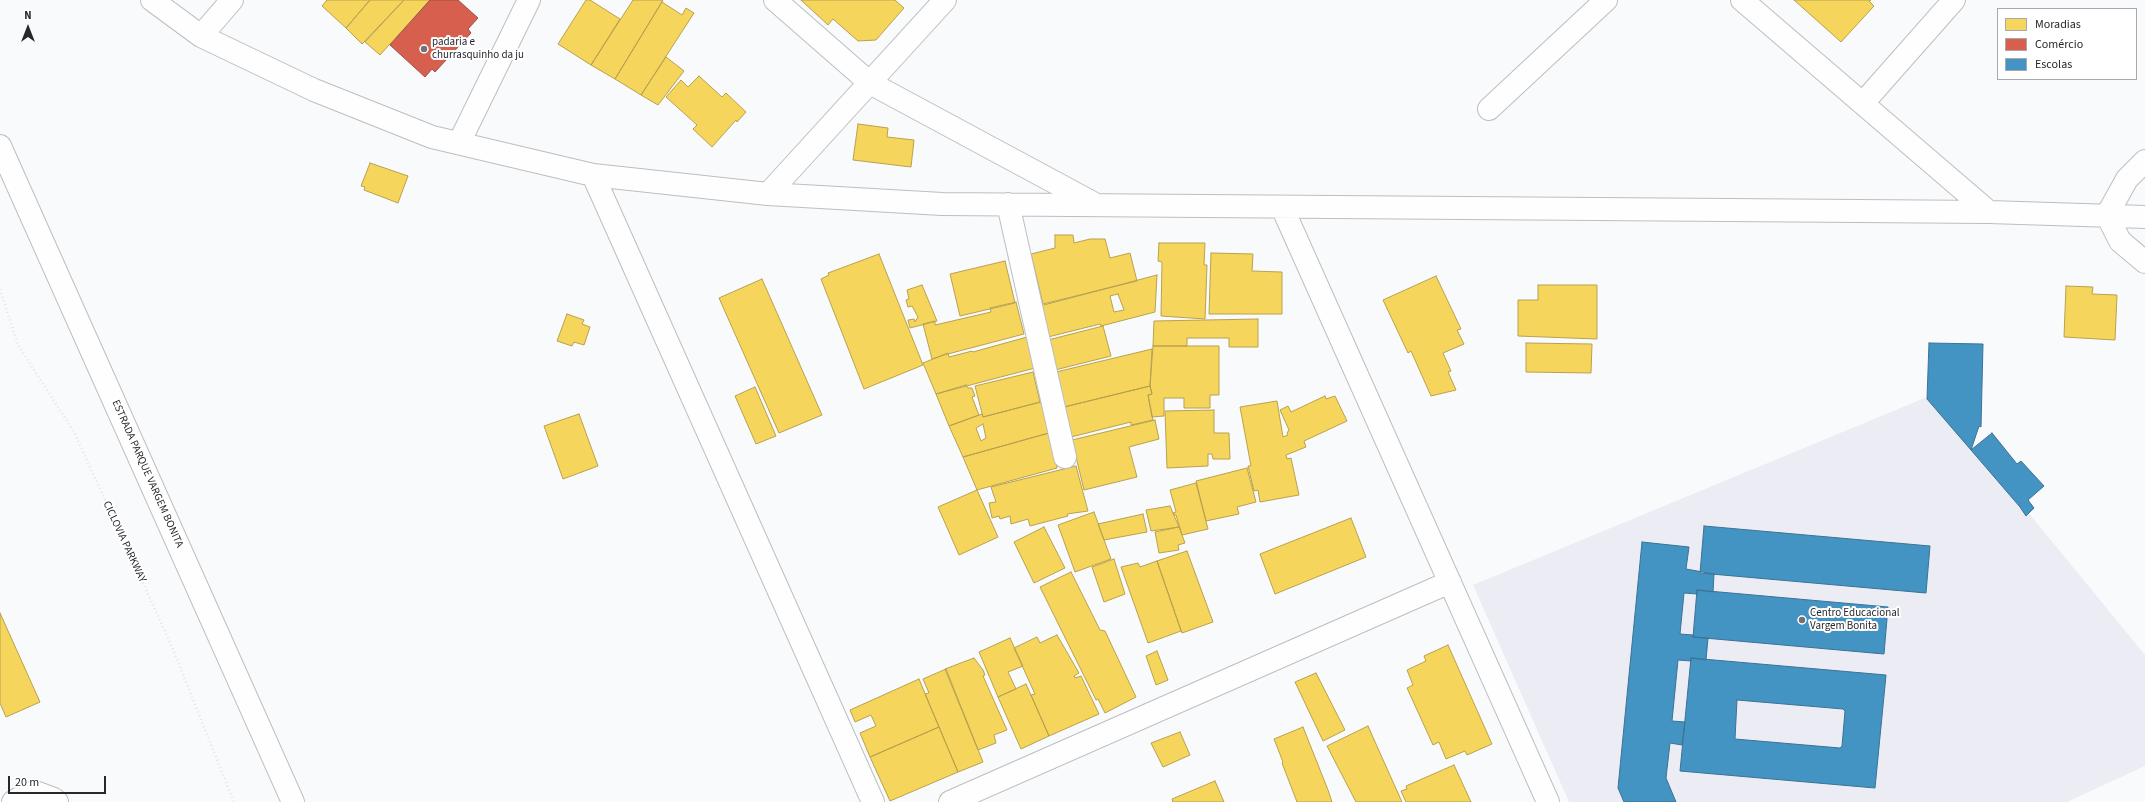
<!DOCTYPE html>
<meta charset="utf-8">
<style>
body{margin:0}
#map{position:relative;width:2145px;height:802px;overflow:hidden;background:#f9fafc;font-family:"Source Sans 3",sans-serif}
canvas{display:block}
.legend{position:absolute;left:1997px;top:8px;width:140px;height:72px;box-sizing:border-box;background:#fff;border:1px solid #a9a9ab;margin:0;padding:5px 7px;list-style:none;font-size:12px;color:#27282c}
.legend li{display:flex;align-items:center;gap:8px;height:20px}
.legend b{width:20px;border:1px solid #a9a9ab}
.north{position:absolute;left:8px;top:8px;width:40px;height:40px;-webkit-text-stroke:3px #fff;paint-order:stroke;rotate:0deg;font-size:11px;font-weight:700;line-height:16px;text-align:center;color:#27282c}
.north::after{content:'';display:block;margin:auto;width:14px;height:18px;background:#27282c;clip-path:polygon(50% 0,100% 100%,50% 72%,0 100%)}
.scale{position:absolute;left:8px;top:776px;width:98px;height:18px;box-sizing:border-box;border:2px solid #27282c;border-top:0;padding-left:5px;font-size:12px;line-height:14px;white-space:nowrap;color:#27282c;-webkit-text-stroke:3px #fff;paint-order:stroke}
</style>
<div id="map">
<canvas width="2145" height="802"></canvas>
<ul class="legend">
<li><b style="height:11px;background:#f6d55c"></b>Moradias</li>
<li><b style="height:11px;background:#d6604d"></b>Comércio</li>
<li><b style="height:11px;background:#4393c3"></b>Escolas</li>
</ul>
<div class="north">N</div>
<div class="scale">20 m</div>
</div>
<script>
const ctx = document.querySelector('canvas').getContext('2d');
ctx.lineJoin = 'round';
function paint(path, color) { ctx.fillStyle = color; ctx.fill(path, 'evenodd'); }
const shape = rows => new Path2D(rows.map(r => 'M' + r).join(''));
function stroke(path, color, width, dash) { ctx.strokeStyle = color; ctx.lineWidth = width; ctx.lineCap = dash ? 'butt' : 'round'; ctx.setLineDash(dash || []); ctx.stroke(path); }
function label(font, color, halo, rows, align = 'center') {
  ctx.font = font + ' "Source Sans 3",sans-serif'; ctx.lineWidth = 4; ctx.setLineDash([]); ctx.textBaseline = 'middle'; ctx.strokeStyle = halo; ctx.fillStyle = color; for (const [text, x, y, turn = 0] of rows) {
    ctx.save(); ctx.translate(x, y); ctx.rotate((+turn || 0) * Math.PI / 180); ctx.textAlign = isNaN(turn) ? turn : align; if (halo) ctx.strokeText(text, 0, 0); ctx.fillText(text, 0, 0); ctx.restore();
  }
}
paint(shape([
 [1932,395,2145,655,2145,766,2067,802,1569,802,1473,585]
]), '#ecedf4');
const homes = shape([
 [327,0,370,0,346,28,322,6,327,0],
 [370,0,404,0,362,44,346,28,370,0],
 [404,0,430,0,380,55,365,42,404,0],
 [586,0,590,0,620,19,591,65,558,44,586,0],
 [633,0,663,0,615,79,591,65,633,0],
 [801,0,895,0,904,8,876,40,858,41,833,19,828,25,801,0],
 [1794,0,1871,0,1869,1,1874,6,1841,42,1794,0],
 [662,2,682,15,686,8,694,13,641,95,615,79,662,2],
 [666,57,684,71,658,105,641,95,666,57],
 [699,76,722,97,726,93,746,112,737,122,736,120,712,147,693,129,697,125,666,97,681,80,688,87,699,76],
 [858,124,888,128,887,137,914,140,911,167,853,160,858,124],
 [370,163,408,176,398,203,364,190,365,187,361,186,370,163],
 [1055,235,1073,235,1074,243,1090,239,1105,239,1110,258,1130,253,1137,281,1043,304,1031,254,1055,248,1055,235],
 [1159,243,1205,243,1204,265,1207,265,1205,319,1161,316,1162,262,1158,261,1159,243],
 [1211,253,1253,254,1252,271,1282,272,1282,314,1209,314,1211,253],
 [879,254,923,365,864,389,821,279,829,275,828,273,879,254],
 [1005,261,1015,303,960,316,950,274,1005,261],
 [1157,275,1155,312,1101,326,1100,324,1048,337,1040,306,1157,275],
 [1118,294,1124,310,1114,312,1110,296,1118,294],
 [1436,276,1461,329,1457,330,1464,344,1443,353,1451,371,1448,372,1456,390,1431,396,1411,351,1408,353,1383,300,1436,276],
 [762,279,822,415,779,433,719,298,762,279],
 [922,285,937,321,910,328,908,320,914,319,915,322,918,317,912,306,908,307,906,300,909,299,907,290,922,285],
 [1538,285,1597,285,1597,339,1518,336,1518,300,1538,300,1538,285],
 [2066,286,2093,287,2092,294,2117,295,2115,340,2064,337,2066,286],
 [1016,302,1024,334,944,355,932,359,923,324,935,321,935,325,991,312,990,308,1016,302],
 [567,314,584,320,582,324,590,327,584,345,574,342,572,346,557,341,567,314],
 [1258,319,1258,347,1229,347,1229,338,1187,338,1187,346,1153,346,1154,321,1258,319],
 [1103,326,1111,356,1055,370,1048,340,1103,326],
 [1027,337,1035,368,936,394,923,363,948,353,949,357,972,351,973,352,1027,337],
 [1526,343,1592,344,1591,373,1526,372,1526,343],
 [1153,346,1219,346,1219,395,1210,395,1210,408,1184,408,1184,398,1164,398,1164,416,1152,417,1148,395,1152,394,1150,386,1153,346],
 [1152,349,1150,386,1064,407,1056,372,1152,349],
 [1033,372,1040,402,983,417,975,386,1033,372],
 [966,385,968,388,972,388,975,396,972,397,979,415,949,426,936,394,966,385],
 [1150,386,1152,394,1148,395,1153,420,1131,425,1131,422,1071,437,1064,407,1150,386],
 [755,387,776,436,756,444,735,396,755,387],
 [1325,396,1326,399,1335,396,1347,421,1304,441,1306,447,1286,455,1287,459,1291,458,1299,495,1260,502,1258,490,1254,491,1248,466,1251,466,1240,407,1277,401,1283,437,1288,435,1287,433,1289,430,1280,410,1288,406,1291,412,1325,396],
 [1041,402,1049,433,963,457,949,426,982,414,983,417,1041,402],
 [983,424,986,438,981,441,976,428,983,424],
 [1214,410,1214,433,1229,433,1230,459,1213,459,1212,454,1208,454,1208,466,1167,468,1165,411,1214,410],
 [579,414,598,466,563,479,544,426,579,414],
 [1155,420,1159,439,1129,447,1137,477,1084,490,1072,440,1155,420],
 [1049,433,1057,468,977,490,963,457,1049,433],
 [1076,466,1088,511,1067,514,1068,516,1030,526,1028,519,1011,524,1010,516,1000,519,999,516,992,518,989,503,996,502,991,487,1076,466],
 [1247,468,1256,502,1237,507,1239,514,1206,521,1196,481,1247,468],
 [1196,483,1208,529,1182,535,1176,515,1174,515,1173,513,1176,512,1170,490,1196,483],
 [977,490,998,537,959,555,938,507,977,490],
 [1170,506,1179,527,1151,531,1146,510,1170,506],
 [1094,512,1111,559,1075,572,1058,525,1094,512],
 [1143,514,1147,532,1104,540,1098,524,1143,514],
 [1351,518,1366,557,1275,594,1260,554,1351,518],
 [1044,527,1065,568,1034,583,1014,542,1044,527],
 [1179,527,1185,543,1178,545,1179,550,1159,553,1155,532,1179,527],
 [1187,551,1213,622,1182,633,1157,561,1187,551],
 [1114,559,1125,594,1104,602,1092,567,1114,559],
 [1157,561,1181,631,1148,643,1121,567,1138,563,1140,567,1157,561],
 [1071,572,1100,630,1105,631,1136,697,1105,713,1098,699,1096,700,1040,587,1071,572],
 [0,613,40,702,6,717,0,703,0,613],
 [1057,635,1079,673,1074,676,1075,678,1081,676,1099,714,1049,736,1031,695,1035,694,1014,648,1037,637,1040,643,1057,635],
 [1010,638,1023,666,1008,672,1016,689,998,697,979,652,1010,638],
 [1448,645,1492,744,1467,755,1465,751,1446,759,1439,742,1433,745,1407,688,1413,685,1407,670,1426,661,1424,656,1448,645],
 [1157,651,1168,680,1156,685,1146,656,1157,651],
 [974,658,983,670,985,675,983,676,1007,730,994,735,996,743,978,750,945,669,974,658],
 [946,669,983,762,958,772,925,694,929,693,923,679,946,669],
 [1316,673,1345,730,1323,741,1295,682,1316,673],
 [919,679,939,727,870,757,860,733,876,726,871,715,855,722,850,710,919,679],
 [1026,684,1049,736,1021,749,998,697,1026,684],
 [1368,726,1380,753,1402,802,1356,802,1327,746,1368,726],
 [939,727,958,772,890,801,870,757,939,727],
 [1303,727,1328,790,1332,802,1297,802,1282,763,1283,762,1274,739,1303,727],
 [1180,732,1190,755,1163,767,1151,743,1180,732],
 [1454,765,1471,802,1406,802,1401,791,1407,789,1406,786,1454,765],
 [1215,781,1224,802,1173,802,1172,799,1215,781]
]);
paint(homes, '#f6d55c');
stroke(homes, '#b8a14e', 1);
const shops = shape([
 [430,0,458,0,478,18,468,29,471,33,435,72,432,69,425,77,390,45,430,0]
]);
paint(shops, '#d6604d');
stroke(shops, '#a24f43', 1);
const schools = shape([
 [1929,343,1983,344,1981,427,1979,426,1971,450,1927,399,1929,343],
 [1992,433,2017,464,2021,461,2044,486,2028,500,2034,508,2026,516,2020,507,1971,450,1992,433],
 [1704,526,1930,546,1926,593,1700,573,1704,526],
 [1642,542,1689,547,1686,569,1714,574,1713,592,1697,590,1697,594,1684,593,1680,634,1693,635,1693,637,1708,638,1706,660,1691,658,1691,661,1678,660,1672,721,1685,722,1682,745,1670,743,1666,778,1676,802,1624,802,1618,788,1642,542],
 [1697,590,1888,607,1884,654,1693,637,1697,590],
 [1691,658,1886,675,1875,788,1680,771,1691,658],
 [1737,700,1843,709,1845,711,1842,746,1840,748,1735,739,1737,700]
]);
paint(schools, '#4393c3');
stroke(schools, '#3b7396', 1);
const minor = shape([
 [152,0,201,36,314,90,432,137,593,175,768,194,942,204,1989,212,2145,217],
 [775,0,870,83,1093,203],
 [1742,0,1989,212],
 [201,36,232,0],
 [1863,103,1954,0],
 [1489,109,1606,0],
 [459,143,529,0],
 [0,146,293,802],
 [2145,161,2127,179,2107,215,2120,241,2145,262],
 [593,175,873,802],
 [768,194,945,0],
 [1008,204,1065,457],
 [1282,207,1548,802],
 [13,802,26,794,38,793,54,799,57,802],
 [950,802,1450,582]
]);
stroke(minor, '#bcbec0', 24);
stroke(shape([
 [0,289,18,345,74,432,172,647,234,802]
]), '#e4e4e4', 2.5, [1, 3]);
stroke(minor, '#fefeff', 22);
for (const [x, y, r, color] of [
 [424,49,4,"#707275"],
 [1802,620,4,"#707275"]
]) { const dot = new Path2D(); dot.arc(x, y, r, 0, 2 * Math.PI); ctx.fillStyle = color; ctx.fill(dot); stroke(dot, '#fff', 1.5); }
label('11px', '#27282c', '#fff', [
 ["padaria e",432,43],
 ["churrasquinho da ju",432,56],
 ["Centro Educacional",1810,614],
 ["Vargem Bonita",1810,627]
], 'left');
label('11px', '#27282c', '#fff', [
 ["ESTRADA PARQUE VARGEM BONITA",147,474,66],
 ["CICLOVIA PARKWAY",124,542,65]
]);
</script>
